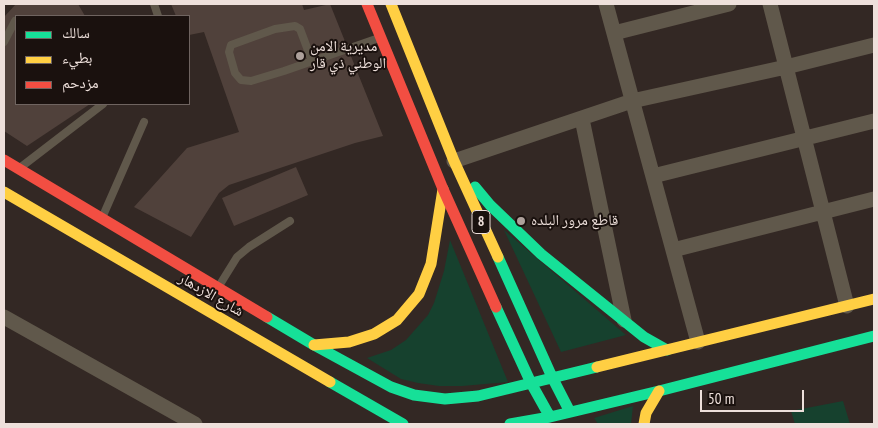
<!DOCTYPE html>
<html>
<head>
<meta charset="utf-8">
<style>
  body { margin:0 }
  #map { position:relative; width:878px; height:428px; overflow:hidden; background:#332824; font-family:"PT Sans Narrow","Noto Naskh Arabic",sans-serif }
  canvas { display:block }
  .frame { position:absolute; inset:0; border:5px solid #eee0db; pointer-events:none }
  .legend { position:absolute; left:15px; top:15px; width:175px; height:90px; box-sizing:border-box; background:#1a110e; border:1px solid #6f6460; margin:0; padding:6px 9px; list-style:none; font-size:15px; color:#eee0db }
  .legend li { display:flex; align-items:center; gap:10px; height:25px }
  .legend b { width:25px; border:1px solid #6f6460 }
  .scale { position:absolute; left:700px; top:390px; width:104px; height:22px; box-sizing:border-box; border:2px solid #eee0db; border-top:0; padding-left:6px; font-size:15px; line-height:18px; white-space:nowrap; color:#eee0db; -webkit-text-stroke:4px #1a110e; paint-order:stroke }
</style>
</head>
<body>
<div id="map">
<canvas width="878" height="428"></canvas>
<div class="frame"></div>
<ul class="legend">
<li><b style="height:6px;background:#16e098"></b>سالك</li>
<li><b style="height:6px;background:#ffcf43"></b>بطيء</li>
<li><b style="height:6px;background:#f24e42"></b>مزدحم</li>
</ul>
<div class="scale">50 m</div>
</div>
<script>
const context = document.querySelector('canvas').getContext('2d');
context.lineJoin = 'round';
function fill(path, color) { context.fillStyle = color; context.fill(path, 'evenodd'); }
const poly = rows => new Path2D(rows.map(r => 'M' + r).join(''));
function trace(path, color, width, dash) { context.strokeStyle = color; context.lineWidth = width; context.lineCap = dash ? 'butt' : 'round'; context.setLineDash(dash || []); context.stroke(path); }
function drawText(font, color, halo, rows, align = 'center') {
  context.font = font + ' "PT Sans Narrow","Noto Naskh Arabic",sans-serif'; context.lineWidth = 4; context.setLineDash([]); context.textBaseline = 'middle'; context.strokeStyle = halo; context.fillStyle = color; for (const [text, x, y, turn = 0] of rows) {
    context.save(); context.translate(x, y); context.rotate((+turn || 0) * Math.PI / 180); context.textAlign = isNaN(turn) ? turn : align; if (halo) context.strokeText(text, 0, 0); context.fillText(text, 0, 0); context.restore();
  }
}
const green = poly([
  [504,230,626,335,561,352],
  [450,240,508,382,462,386,439,386,418,383,401,379,367,358,391,350,406,340,428,315,434,303,444,271],
  [843,401,850,424,795,424,791,411],
  [633,406,631,424,598,424,594,418]
]);
const building = poly([
  [16,4,78,4,85,16,16,16,16,104,90,104,27,146,4,131,4,17],
  [171,4,302,4,304,10,330,4,383,136,355,143,229,185,219,193,191,237,134,207,187,148,239,132,204,32,189,35,189,16,176,16],
  [296,167,308,195,234,226,222,198]
]);
const lane = poly([
  [154,4,158,16],
  [4,42,15,21],
  [312,61,300,29,295,26,275,29,231,45,229,52,235,73,241,80,251,81,284,71,376,39],
  [21,167,103,104],
  [102,218,144,122],
  [219,286,237,257,249,247,290,221]
]);
const street = poly([
  [606,4,698,342],
  [770,4,847,306],
  [614,33,729,4],
  [582,119,624,320],
  [454,161,632,101,786,67,874,45],
  [653,176,874,121],
  [673,250,874,199],
  [4,317,195,424]
]);
const fast = poly([
  [475,187,490,205,541,254,644,337,667,350],
  [498,257,552,377,570,412],
  [496,307,531,383,550,417],
  [267,317,314,345,391,387,414,395,445,399,478,396,597,367],
  [330,382,403,424],
  [510,424,550,417,659,391,874,336]
]);
const slow = poly([
  [391,4,454,161,498,257],
  [4,192,330,382],
  [314,345,349,342,374,334,397,320,419,294,431,264,443,189],
  [597,367,874,299],
  [644,424,646,413,659,391]
]);
const jam = poly([
  [367,4,443,189,496,307],
  [4,160,267,317]
]);
const markers = [
  [300,56,5,"#ada09b"],
  [521,221,5,"#ada09b"]
];
const shields = [
  [481,222,18]
];
const shieldNames = [
  ["8",481,222]
];
const poiNames = [
  ["مديرية الامن",310,47],
  ["الوطني ذي قار",310,64],
  ["قاطع مرور البلده",531,221]
];
const streetNames = [
  ["شارع الازدهار",211,295,30]
];
fill(green, '#16412e');
fill(building, '#50413b');
trace(lane, '#60584b', 8);
trace(street, '#60584b', 15);
trace(fast, '#16e098', 11);
trace(slow, '#ffcf43', 11);
trace(jam, '#f24e42', 11);
for (const [x, y, r, color] of markers) { const dot = new Path2D(); dot.arc(x, y, r, 0, 2 * Math.PI); context.fillStyle = color; context.fill(dot); trace(dot, '#1a110e', 2); }
for (const [x, y, w] of shields) { const box = new Path2D(); box.roundRect(x - w / 2, y - 11.5, w, 23, 4); context.fillStyle = '#1a110e'; context.fill(box); trace(box, '#eee0db', 1); }
drawText('bold 14px', '#eee0db', null, shieldNames);
drawText('15px', '#eee0db', '#1a110e', poiNames, 'left');
drawText('15px', '#eee0db', '#1a110e', streetNames);
</script>
</body>
</html>
